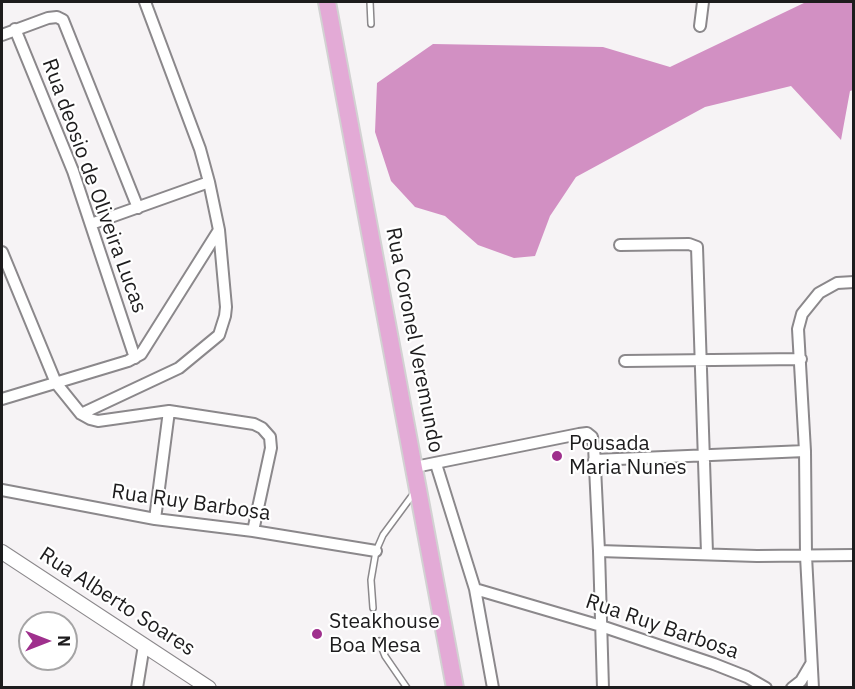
<!DOCTYPE html>
<html>
<head>
<meta charset="utf-8">
<style>
  body { margin:0 }
  #map { position:relative; width:855px; height:689px; overflow:hidden; background:#f6f3f5; font-family:"IBM Plex Sans",sans-serif }
  canvas { display:block }
  .frame { position:absolute; inset:0; border:3px solid #1d1c1d; pointer-events:none }
  .north { position:absolute; left:18px; top:611px; width:60px; height:60px; box-sizing:border-box; background:#fff; border:2px solid #a5a4a5; border-radius:50%; rotate:90deg; font-size:16px; font-weight:700; line-height:24px; text-align:center; color:#1d1c1d }
  .north::after { content:''; display:block; margin:auto; width:21px; height:27px; background:#9f308d; clip-path:polygon(50% 0,100% 100%,50% 72%,0 100%) }
</style>
</head>
<body>
<div id="map">
<canvas width="855" height="689"></canvas>
<div class="frame"></div>
<div class="north">N</div>
</div>
<script>
const context = document.querySelector('canvas').getContext('2d');
context.lineJoin = 'round';
function fill(path, color) { context.fillStyle = color; context.fill(path, 'evenodd'); }
const poly = rows => new Path2D(rows.map(r => 'M' + r).join(''));
function trace(path, color, width, dash) { context.strokeStyle = color; context.lineWidth = width; context.lineCap = dash ? 'butt' : 'round'; context.setLineDash(dash || []); context.stroke(path); }
function drawText(font, color, halo, rows, align = 'center') {
  context.font = font + ' "IBM Plex Sans",sans-serif'; context.lineWidth = 4.5; context.setLineDash([]); context.textBaseline = 'middle'; context.strokeStyle = halo; context.fillStyle = color; for (const [text, x, y, turn = 0] of rows) {
    context.save(); context.translate(x, y); context.rotate((+turn || 0) * Math.PI / 180); context.textAlign = isNaN(turn) ? turn : align; if (halo) context.strokeText(text, 0, 0); context.fillText(text, 0, 0); context.restore();
  }
}
const water = poly([
  [806,2,853,2,853,90,850,91,841,140,791,86,705,107,576,177,550,216,535,256,514,258,478,245,445,216,415,207,391,181,375,132,377,83,433,44,603,47,670,67]
]);
const service = poly([
  [370,2,371,24],
  [373,608,371,580,376,551,383,535,414,493],
  [379,641,385,656,407,688]
]);
const minor = poly([
  [700,26,703,2],
  [15,29,73,171,135,358],
  [2,35,48,18,57,17,63,20,138,208],
  [91,224,209,182],
  [620,245,689,244,697,247,707,553],
  [2,252,56,383,81,414,90,419,98,421,169,411,254,424,262,428,270,437,271,448,253,531],
  [625,361,801,359],
  [2,399,128,361,141,354,219,230],
  [81,414,179,368,219,335,225,316,226,307,219,230,209,182,200,149,145,2],
  [594,460,805,451],
  [436,464,475,589,493,688],
  [415,467,579,434,587,433,592,437,594,446,599,551,603,688],
  [2,490,155,519,253,531,376,551],
  [155,519,169,411],
  [599,551,757,556,854,555],
  [475,589,601,626,714,664,747,677,766,688],
  [137,688,144,645],
  [792,688,801,681,811,664],
  [813,688,806,556,805,451,798,329,802,314,819,293,837,283,854,282]
]);
const secondary = poly([
  [2,552,209,688]
]);
const trunk = poly([
  [327,2,455,688]
]);
const markers = [
  [557,456,6,"#9f308d"],
  [317,634,6,"#9f308d"]
];
const streetNames = [
  ["Rua deosio de Oliveira Lucas",94,186,70],
  ["Rua Coronel Veremundo",414,340,79],
  ["Rua Ruy Barbosa",191,503,8],
  ["Rua Alberto Soares",117,602,33],
  ["Rua Ruy Barbosa",662,627,19]
];
const poiNames = [
  ["Pousada",569,444],
  ["Maria Nunes",569,468],
  ["Steakhouse",329,622],
  ["Boa Mesa",329,646]
];
fill(water, '#d290c3');
trace(service, '#8b888b', 8);
trace(minor, '#8b888b', 14);
trace(secondary, '#8b888b', 16);
trace(trunk, '#d2d2d2', 20);
trace(service, '#fff', 5);
trace(minor, '#fff', 10);
trace(secondary, '#fff', 14);
trace(trunk, '#e3aad6', 16);
for (const [x, y, r, color] of markers) { const dot = new Path2D(); dot.arc(x, y, r, 0, 2 * Math.PI); context.fillStyle = color; context.fill(dot); trace(dot, '#fff', 2); }
drawText('21px', '#1d1c1d', '#fff', streetNames);
drawText('21px', '#1d1c1d', '#fff', poiNames, 'left');
</script>
</body>
</html>
